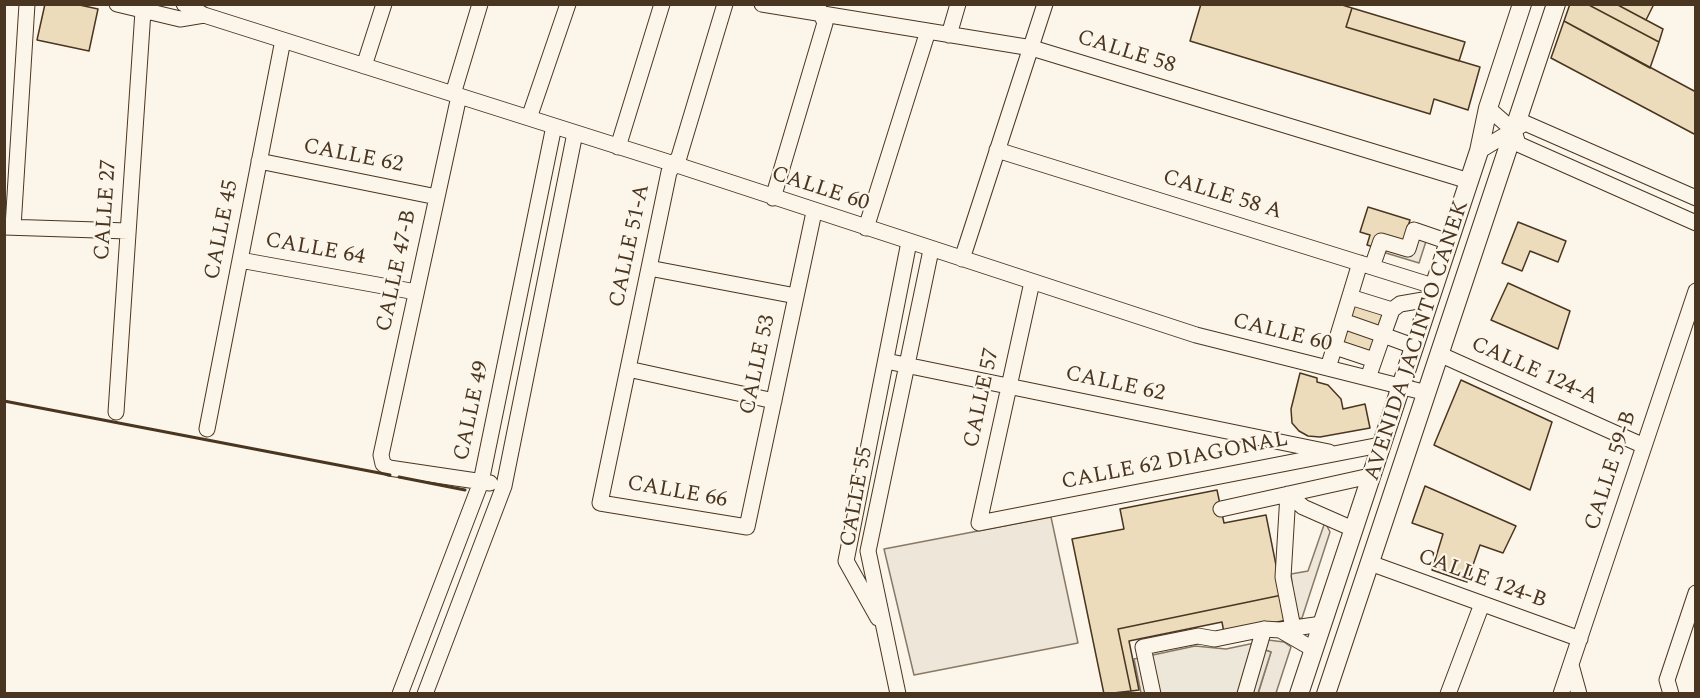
<!DOCTYPE html>
<html>
<head>
<meta charset="utf-8">
<style>
  body { margin:0 }
  #map { position:relative; width:1700px; height:698px; overflow:hidden; background:#fbf6e9; font-family:Spectral,serif }
  canvas { display:block }
  .frame { position:absolute; inset:0; border:6px solid #4a3520; pointer-events:none }
</style>
</head>
<body>
<div id="map">
<canvas width="1700" height="698"></canvas>
<div class="frame"></div>
</div>
<script>
const context = document.querySelector('canvas').getContext('2d');
context.lineJoin = 'round';
function fill(path, color) { context.fillStyle = color; context.fill(path, 'evenodd'); }
const poly = rows => new Path2D(rows.map(r => 'M' + r).join(''));
function trace(path, color, width, dash) { context.strokeStyle = color; context.lineWidth = width; context.lineCap = dash ? 'butt' : 'round'; context.setLineDash(dash || []); context.stroke(path); }
function drawText(font, color, halo, rows, align = 'center') {
  context.font = font + ' Spectral,serif'; context.lineWidth = 4.5; context.setLineDash([]); context.textBaseline = 'middle'; context.strokeStyle = halo; context.fillStyle = color; for (const [text, x, y, turn = 0] of rows) {
    context.save(); context.translate(x, y); context.rotate((+turn || 0) * Math.PI / 180); context.textAlign = isNaN(turn) ? turn : align; if (halo) context.strokeText(text, 0, 0); context.fillText(text, 0, 0); context.restore();
  }
}
const green = poly([
  [1051,517,1078,643,914,675,884,549,1051,517],
  [1325,522,1330,532,1302,618,1296,619,1291,574,1308,571,1325,522],
  [1268,640,1284,642,1291,647,1276,693,1258,694,1271,652,1262,649,1268,640]
]);
const parking = poly([
  [1429,232,1419,263,1376,250,1429,232],
  [1264,641,1262,649,1271,652,1258,693,1141,693,1134,659,1195,646,1226,649,1264,641]
]);
const building = poly([
  [45,4,75,4,98,9,89,51,37,40,45,4],
  [1201,4,1339,4,1352,8,1346,27,1480,67,1468,110,1434,99,1430,114,1190,41,1201,4],
  [1570,4,1587,4,1659,42,1650,68,1564,21,1570,4],
  [1587,4,1616,4,1663,29,1659,42,1587,4],
  [1616,4,1654,4,1646,20,1616,4],
  [1352,8,1465,42,1459,61,1346,27,1352,8],
  [1564,21,1696,92,1696,135,1551,58,1564,21],
  [1368,207,1410,220,1404,240,1374,247,1367,245,1370,235,1360,232,1368,207],
  [1518,222,1566,241,1558,262,1530,251,1522,271,1502,263,1518,222],
  [1508,283,1570,311,1558,349,1491,320,1508,283],
  [1357,295,1390,306,1373,358,1340,347,1357,295],
  [1300,373,1317,378,1317,382,1328,385,1341,399,1343,409,1365,404,1370,428,1320,437,1308,436,1299,431,1292,423,1291,409,1300,373],
  [1461,380,1552,422,1530,490,1434,445,1461,380],
  [1425,486,1516,526,1503,553,1480,545,1467,582,1432,570,1443,534,1412,523,1425,486],
  [1217,490,1224,523,1266,515,1282,595,1118,629,1131,691,1104,694,1072,539,1124,529,1120,509,1217,490],
  [1282,595,1287,620,1224,633,1222,622,1129,641,1139,690,1131,691,1118,629,1282,595]
]);
const minor = poly([
  [117,4,180,19,204,15],
  [184,4,204,15,674,164,1196,335,1427,393],
  [725,4,679,157,669,172,600,503,747,527,814,212],
  [762,4,1032,48,1469,181],
  [949,35,958,4],
  [364,66,384,4],
  [453,94,480,4],
  [459,96,381,455,383,464,389,468,490,483],
  [1488,108,1514,131,1518,144,1696,223],
  [529,118,568,4],
  [618,147,662,4],
  [997,150,1433,286],
  [1479,151,1525,123,1696,198],
  [259,161,437,197],
  [773,198,825,23,818,7],
  [4,227,128,231],
  [13,227,27,4],
  [866,228,928,31],
  [962,259,1045,4],
  [240,260,416,292],
  [1372,267,1381,241,1408,249,1414,230,1449,242],
  [649,268,796,296],
  [1032,282,979,523,1380,445],
  [1350,297,1392,310],
  [1343,321,1383,335,1392,310,1400,304,1429,299],
  [1335,347,1374,360],
  [1439,354,1644,446],
  [886,361,1329,452],
  [1328,368,1360,263],
  [628,369,774,401],
  [1368,378,1383,335,1413,346],
  [116,412,143,11],
  [207,429,283,40],
  [1288,494,1283,577,1293,628],
  [1288,494,1303,507,1353,529],
  [1221,509,1370,476],
  [1370,563,1580,639],
  [878,618,846,561,909,242],
  [1280,630,1313,649],
  [1571,665,1579,694],
  [400,694,481,482,554,126],
  [425,694,504,486,575,133],
  [898,694,868,551,931,250],
  [1153,694,1143,647,1198,636,1215,639,1264,629,1280,630,1322,624],
  [1245,694,1264,629],
  [1448,694,1482,604],
  [1561,694,1696,291],
  [1671,694,1667,680,1696,593]
]);
const major = poly([
  [1299,694,1479,151,1488,108,1522,4],
  [1326,694,1556,4]
]);
const wall = poly([
  [4,401,390,475],
  [399,477,465,490]
]);
const streetNames = [
  ["CALLE 58",1126,53,17],
  ["CALLE 62",353,157,11],
  ["CALLE 60",820,190,18],
  ["CALLE 58 A",1222,196,17],
  ["CALLE 27",107,210,-86],
  ["CALLE 45",223,230,-79],
  ["CALLE 51-A",631,246,-78],
  ["CALLE 64",315,250,10],
  ["CALLE 47-B",398,271,-78],
  ["CALLE 60",1282,334,14],
  ["AVENIDA JACINTO CANEK",1418,341,-72],
  ["CALLE 53",759,365,-78],
  ["CALLE 124-A",1534,372,24],
  ["CALLE 62",1115,385,12],
  ["CALLE 57",983,398,-78],
  ["CALLE 49",473,411,-78],
  ["CALLE 62 DIAGONAL",1175,462,-11],
  ["CALLE 59-B",1612,471,-72],
  ["CALLE 66",677,493,10],
  ["CALLE 55",858,497,-80],
  ["CALLE 124-B",1482,580,20]
];
fill(green, '#ede6d9');
trace(green, '#887966', 1.5);
fill(parking, '#ede7d9');
trace(parking, '#887966', 1.5);
fill(building, '#ecdcbc');
trace(building, '#4a3520', 1.5);
trace(minor, '#4a3520', 17);
trace(major, '#4a3520', 20);
trace(minor, '#fbf6e9', 15);
trace(major, '#fbf6e9', 18);
trace(wall, '#4a3520', 3);
drawText('22px', '#4a3520', '#fbf6e9', streetNames);
</script>
</body>
</html>
